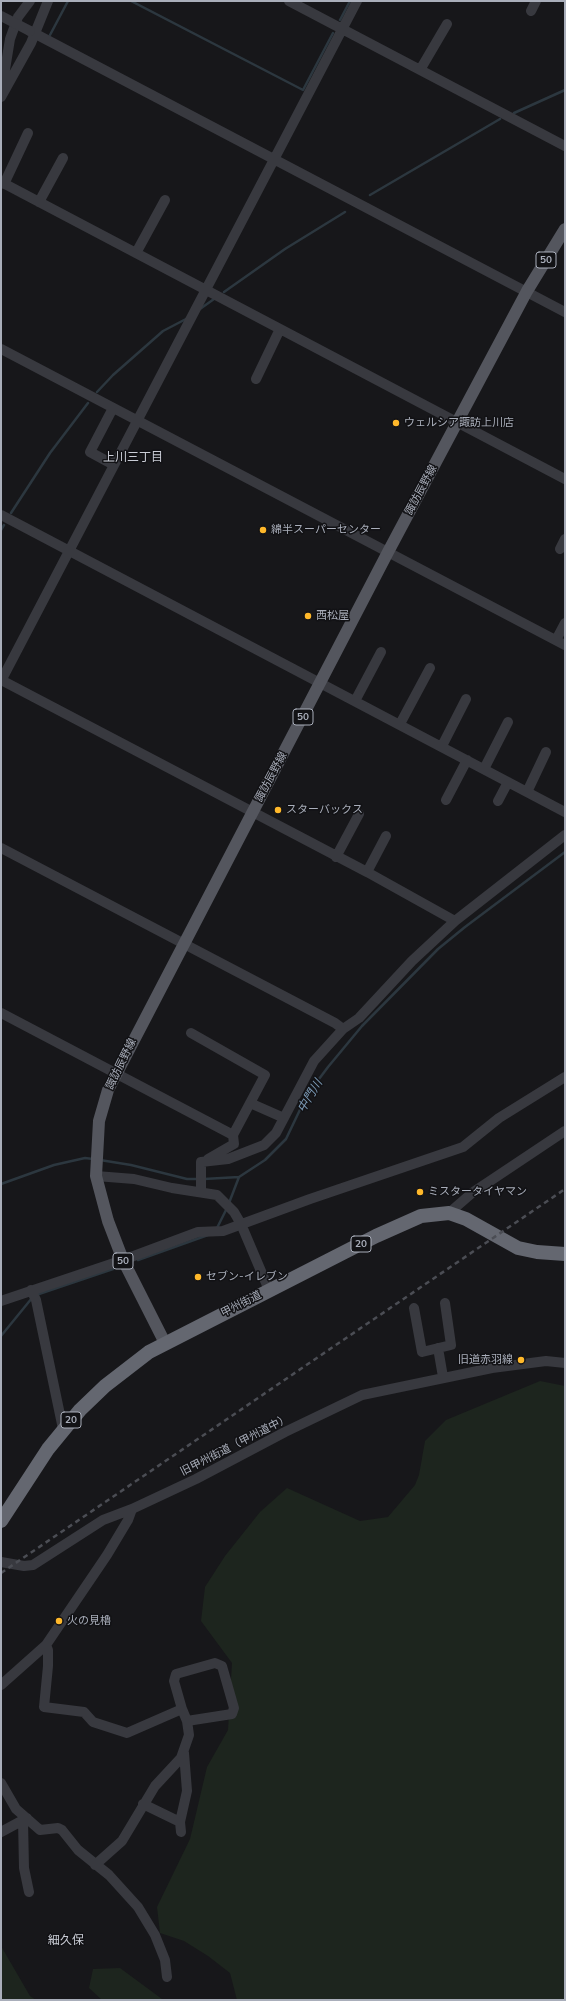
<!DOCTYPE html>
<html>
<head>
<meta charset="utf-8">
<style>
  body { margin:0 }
  #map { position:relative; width:566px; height:2001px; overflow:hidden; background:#17171a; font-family:Mulish,sans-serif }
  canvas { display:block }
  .frame { position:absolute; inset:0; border:2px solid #a9aeba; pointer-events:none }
</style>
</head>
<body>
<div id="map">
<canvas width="566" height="2001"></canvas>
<div class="frame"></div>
</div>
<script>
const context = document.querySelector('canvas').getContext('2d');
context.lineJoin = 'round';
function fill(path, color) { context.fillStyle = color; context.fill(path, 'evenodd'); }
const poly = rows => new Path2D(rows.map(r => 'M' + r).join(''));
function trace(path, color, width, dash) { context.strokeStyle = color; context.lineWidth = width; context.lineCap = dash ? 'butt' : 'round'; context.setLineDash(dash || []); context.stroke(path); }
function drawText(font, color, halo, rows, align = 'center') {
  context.font = font + ' Mulish,"Noto Sans JP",sans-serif'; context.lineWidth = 3; context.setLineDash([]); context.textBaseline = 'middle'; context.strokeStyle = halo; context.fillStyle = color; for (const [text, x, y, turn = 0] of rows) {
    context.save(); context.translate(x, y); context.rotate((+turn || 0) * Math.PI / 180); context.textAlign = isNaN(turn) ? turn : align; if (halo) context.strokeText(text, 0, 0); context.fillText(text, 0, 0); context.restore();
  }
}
const green = poly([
  [540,1381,565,1386,565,2000,237,2000,230,1973,208,1956,184,1941,160,1933,157,1907,190,1839,207,1767,228,1730,232,1663,201,1621,205,1587,225,1556,260,1512,287,1488,360,1521,388,1517,415,1485,419,1475,425,1441,446,1420],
  [1,1946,30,1996,36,2000,1,2000],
  [120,1968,162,1999,164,2000,102,2000,89,1988,93,1969]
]);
const stream = poly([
  [131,1,303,90,333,33],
  [340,20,350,1],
  [50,35,68,1],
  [514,113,565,90],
  [370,195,500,119],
  [224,292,285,249,345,212],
  [200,309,214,299],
  [97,392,113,375,163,331,186,319],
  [11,513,50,453,88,403],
  [1,530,4,525],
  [100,1160,131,1165,187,1179,199,1179],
  [204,1179,239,1177,265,1160,286,1139,307,1095,328,1067,362,1026,438,949,465,927,565,852],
  [1,1184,54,1165,85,1158,93,1159],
  [229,1203,239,1177],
  [217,1228,227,1208],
  [138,1260,208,1235],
  [36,1295,113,1269],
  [1,1336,32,1298]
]);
const minor = poly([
  [289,1,565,146],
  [531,11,536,1],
  [30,31,565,312],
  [420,70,447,24],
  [2,88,10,39,18,17,30,1],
  [1,97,31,43,48,1],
  [1,182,565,479],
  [4,184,28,133],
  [39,202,63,158],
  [136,253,165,200],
  [1,349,565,645],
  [256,379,280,329],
  [113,408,90,452,114,465],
  [1,515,565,812],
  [560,549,565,539],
  [556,640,565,623],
  [1,680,367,872,455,921],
  [1,681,357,1],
  [355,701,381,652],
  [400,724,430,668],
  [442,746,466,699],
  [484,769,508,722],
  [527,792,546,752],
  [446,800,467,760],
  [498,801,508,782],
  [1,848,335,1023,343,1029],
  [336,857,359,814],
  [367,872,386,836],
  [1,1013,233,1135],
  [191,1033,265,1075,233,1135,234,1144,208,1159],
  [250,1103,284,1118],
  [96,1176,134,1179,172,1188,217,1195,234,1212,241,1224,269,1290],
  [201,1192,201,1162,228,1159,264,1145,276,1133,314,1061,343,1029,359,1018,412,961,455,921,565,835],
  [449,1213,472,1193,565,1131],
  [31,1290,36,1300,63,1429],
  [1,1301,123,1260,198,1232,223,1231,310,1199,463,1147,499,1118,565,1077],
  [414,1308,422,1352,451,1345,445,1303],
  [438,1348,443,1377],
  [1,1562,24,1566,33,1565,103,1520,132,1509,196,1479,285,1432,362,1395,492,1368,546,1361,565,1363],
  [46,1645,48,1650,48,1666,44,1707,84,1712,93,1722,127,1733,182,1709,187,1721,189,1735,181,1758,155,1786,122,1841,95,1865],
  [1,1685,46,1645,107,1555,128,1520,132,1509],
  [182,1709,174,1681,176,1674,215,1663,222,1666,234,1708,232,1714,187,1721],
  [1,1783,16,1809,40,1830,58,1828,62,1830,78,1850,109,1875,138,1907,155,1935,165,1960,167,1977],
  [143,1804,180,1822],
  [23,1820,24,1868,29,1892],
  [1,1832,27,1818],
  [181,1832,180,1822,187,1791,184,1753]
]);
const major = poly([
  [165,1343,123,1260,108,1221,96,1176,99,1121,108,1090,388,552,527,291,565,229]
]);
const highway = poly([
  [1,1521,48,1449,80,1410,105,1386,149,1352,376,1236,421,1216,449,1213,466,1219,518,1248,537,1252,565,1254]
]);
const rail = poly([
  [1,1573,565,1189]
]);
const minorBridge = poly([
  [1,16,30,31]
]);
const markers = [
  [396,423,4,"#ffb82a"],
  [263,530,4,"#ffb82a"],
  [308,616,4,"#ffb82a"],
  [278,810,4,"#ffb82a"],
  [420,1192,4,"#ffb82a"],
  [198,1277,4,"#ffb82a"],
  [521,1360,4,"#ffb82a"],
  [59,1621,4,"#ffb82a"]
];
const shields = [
  [546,260,20],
  [303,717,20],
  [361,1244,20],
  [123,1261,20],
  [71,1420,20]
];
const shieldNames = [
  ["50",546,260],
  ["50",303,717],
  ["20",361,1244],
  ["50",123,1261],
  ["20",71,1420]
];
const poiNames = [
  ["ウェルシア諏訪上川店",404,423],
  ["綿半スーパーセンター",271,530],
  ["西松屋",316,616],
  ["スターバックス",286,810],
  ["ミスタータイヤマン",428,1192],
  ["セブン-イレブン",206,1277],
  ["旧道赤羽線",513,1360,"right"],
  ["火の見櫓",67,1621]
];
const streetNames = [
  ["諏訪辰野線",421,490,-62],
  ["諏訪辰野線",271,777,-62],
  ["諏訪辰野線",121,1064,-64],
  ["甲州街道",241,1304,-27],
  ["旧甲州街道（甲州道中）",235,1445,-27]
];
const neighbourhoodNames = [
  ["上川三丁目",133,457],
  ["細久保",66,1940]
];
const waterNames = [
  ["中門川",310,1096,-59]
];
fill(green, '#1d251e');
trace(stream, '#2c373f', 2.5);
trace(minor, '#38393f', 10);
trace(major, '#54565e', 12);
trace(highway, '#646770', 14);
trace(rail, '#4b4d54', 2.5, [5, 4]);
trace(minorBridge, '#38393f', 10);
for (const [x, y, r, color] of markers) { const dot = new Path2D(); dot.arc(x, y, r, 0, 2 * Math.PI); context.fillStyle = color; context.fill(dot); trace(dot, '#121215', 1.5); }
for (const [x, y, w] of shields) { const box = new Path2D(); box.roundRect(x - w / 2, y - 8, w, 16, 3); context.fillStyle = '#121215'; context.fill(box); trace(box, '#a9aeba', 1); }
drawText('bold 10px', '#a9aeba', null, shieldNames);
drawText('11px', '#a9aeba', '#121215', poiNames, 'left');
drawText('11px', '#a9aeba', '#121215', streetNames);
drawText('12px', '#cacdd6', '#121215', neighbourhoodNames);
drawText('italic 12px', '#7d9cb8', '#121215', waterNames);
</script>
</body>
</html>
